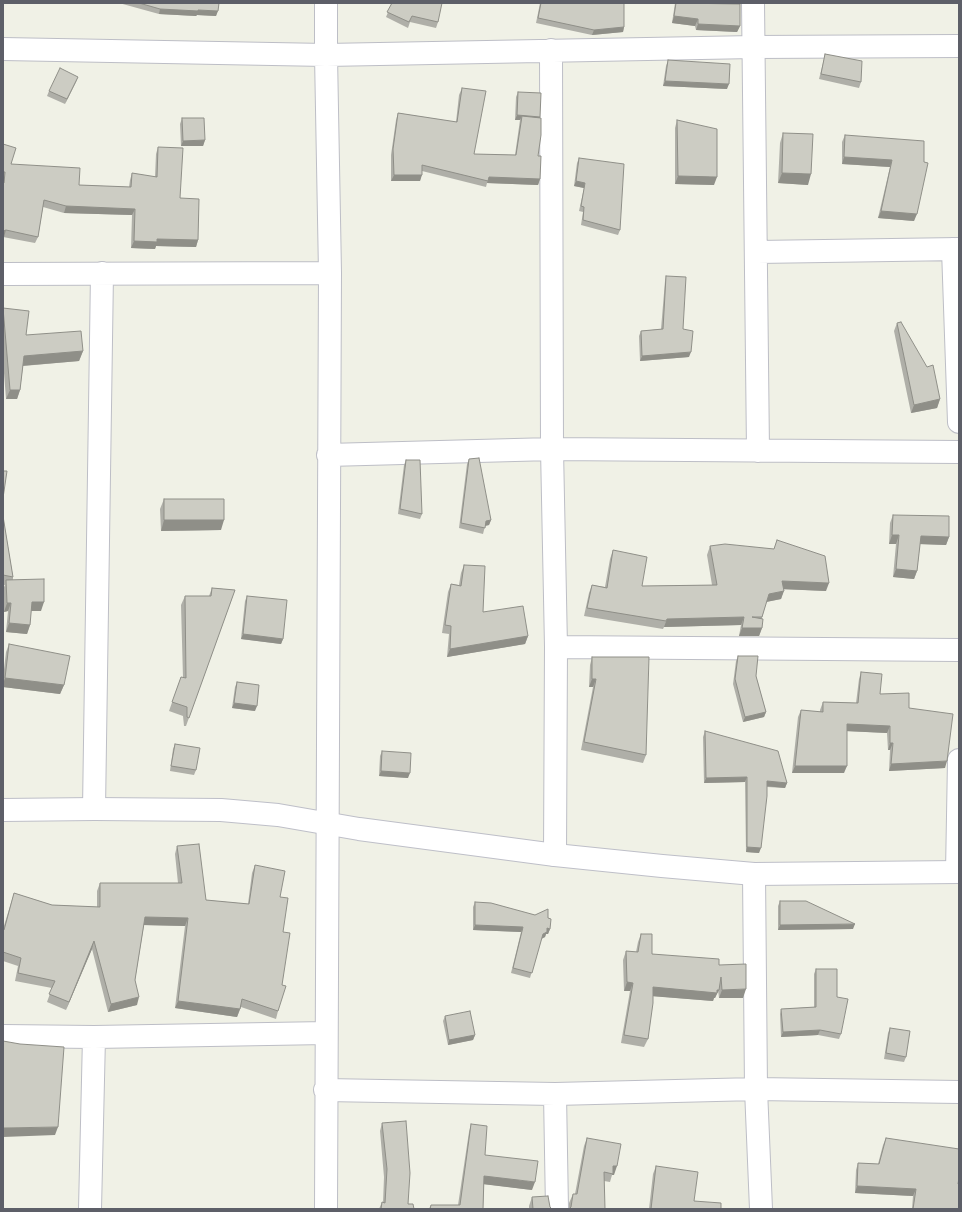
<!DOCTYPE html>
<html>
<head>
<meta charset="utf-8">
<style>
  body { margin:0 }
  #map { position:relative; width:962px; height:1212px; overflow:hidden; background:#f0f1e6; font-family:Jost,sans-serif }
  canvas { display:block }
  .frame { position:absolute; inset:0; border:4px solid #5d5f68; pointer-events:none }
</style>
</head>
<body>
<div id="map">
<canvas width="962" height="1212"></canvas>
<div class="frame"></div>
</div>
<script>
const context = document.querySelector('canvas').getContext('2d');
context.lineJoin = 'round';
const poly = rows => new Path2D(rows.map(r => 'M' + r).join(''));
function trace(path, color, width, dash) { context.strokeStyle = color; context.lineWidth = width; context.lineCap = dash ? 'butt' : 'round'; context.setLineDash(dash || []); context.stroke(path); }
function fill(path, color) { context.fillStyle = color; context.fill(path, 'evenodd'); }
const street = poly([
  [753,3,758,451],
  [3,49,326,55,754,47,959,46],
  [551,50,552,449,556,647,555,855],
  [953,249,959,422],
  [757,252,959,249],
  [3,274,330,273],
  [328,455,552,449,959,452],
  [556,647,959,650],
  [94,809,102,273],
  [957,872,959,760],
  [754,874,756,1089,761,1209],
  [3,1036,94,1037,326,1033],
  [325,1090,555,1094,756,1089,959,1092],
  [555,1094,557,1209],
  [90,1209,94,1037],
  [326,1209,330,273,326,55,326,3]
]);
const secondary = poly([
  [3,810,94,809,221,810,278,815,359,829,555,855,662,866,754,874,959,872]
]);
const wall = poly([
  [119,3,219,3,216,16,197,15,196,16,159,14],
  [392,3,438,22,436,28,410,22,408,28,386,17],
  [540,3,624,3,624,27,623,32,592,35,536,23],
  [675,3,704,3,740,26,737,32,696,30,695,26,672,23],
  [825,54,861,82,859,88,819,79,824,59],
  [668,60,727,89,663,86,666,66],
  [78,77,65,104,47,96,49,91],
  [462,88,474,154,515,155,520,120,515,120,516,97,518,92,540,117,538,156,540,179,538,185,487,183,486,187,422,171,420,181,391,181,391,155,396,120,398,113,456,122,459,95],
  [182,118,205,140,203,146,181,146,180,124],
  [677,120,714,185,675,184,675,128],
  [783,133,808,185,778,183,780,143],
  [845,135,924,162,914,221,878,218,890,167,842,164,842,142],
  [3,144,11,164,79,185,129,187,130,180,132,173,155,177,156,154,158,147,198,240,196,247,156,246,155,249,131,248,132,215,64,213,43,207,38,237,35,243,3,237],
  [579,158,620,230,618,235,581,225,583,212,579,211,584,188,574,186,577,163],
  [666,276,683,329,689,357,640,361,639,336,641,331,661,329,665,281],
  [3,308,26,335,83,351,79,361,23,366,20,390,17,399,6,399,3,360],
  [897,323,940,399,937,408,911,413,894,331],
  [469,459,491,520,489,525,485,526,483,534,459,528,467,464],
  [406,460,422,514,420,519,398,514,404,465],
  [164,499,221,530,161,531,160,509],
  [893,515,949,537,946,545,920,544,917,571,914,579,893,577,896,544,889,544,890,523],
  [3,516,13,577,13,580,41,611,31,611,30,625,27,634,6,632,8,611,4,612,3,589,5,585,3,585],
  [777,540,826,591,784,589,781,599,766,602,762,618,762,628,759,636,739,636,741,625,664,627,663,629,584,616,589,593,592,585,605,587,610,559,613,550,642,586,712,585,707,555,710,546,774,549],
  [464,565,483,612,528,636,525,644,447,657,449,634,442,633,448,592,451,584,459,585,461,573],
  [212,588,235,590,186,726,184,726,183,716,169,711,181,677,183,678,181,605,185,596,209,596],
  [247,596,283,639,281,644,241,639,245,601],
  [9,644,64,685,60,694,3,687,3,678,6,652],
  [738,656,756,676,766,712,764,717,743,722,733,684,736,661],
  [592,657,646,755,643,763,581,750,593,687,589,687,590,665],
  [861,672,880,694,909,708,945,768,889,771,890,750,888,750,887,733,847,731,844,773,792,773,798,717,801,710,820,712,820,710,823,702,856,703,859,679],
  [237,682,255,711,232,708,235,687],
  [705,731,787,783,785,788,767,787,759,853,746,852,745,782,704,783,703,737],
  [175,744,196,770,194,775,170,771,173,749],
  [382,751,408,778,379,776,380,756],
  [177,846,206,900,248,904,252,873,255,865,280,897,283,932,278,1011,276,1019,241,1007,237,1017,175,1008,185,926,144,925,135,980,137,1005,108,1012,92,949,66,1010,47,1002,52,988,15,981,18,966,3,961,3,929,14,893,52,905,97,907,97,891,100,883,178,883,175,854],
  [780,901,853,929,778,930,778,906],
  [475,902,548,918,550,929,548,934,546,934,545,937,541,939,530,978,511,973,521,932,473,930,473,907],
  [641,934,652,954,719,965,743,998,719,998,718,990,715,998,714,998,713,1001,653,996,648,1039,644,1047,621,1043,630,991,624,991,623,960,626,951,636,952,638,942],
  [816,969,837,997,841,1034,839,1039,818,1035,781,1037,780,1014,781,1009,814,1007,814,974],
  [445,1016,475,1035,473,1040,448,1045,443,1021],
  [890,1028,906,1057,904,1062,884,1059,888,1033],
  [382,1123,408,1204,414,1209,379,1209,382,1202,383,1203,384,1177,380,1131],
  [471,1124,485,1155,532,1190,484,1184,483,1209,429,1209,431,1205,458,1205,469,1132],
  [587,1138,614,1175,612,1175,610,1182,604,1181,569,1209,569,1203,573,1194,575,1194,584,1146],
  [886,1138,958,1184,959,1209,912,1209,913,1196,855,1193,856,1170,858,1163,878,1164,883,1145],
  [656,1166,694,1201,721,1209,649,1209,653,1174],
  [532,1197,550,1207,552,1209,529,1209,529,1206]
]);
const shadedWall = poly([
  [160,9,198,10,218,11,216,16,197,15,196,16,159,14],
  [674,16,698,19,695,26,672,23],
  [698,24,740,26,737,32,696,30],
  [624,27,623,32,592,35,594,30],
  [78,77,76,82,65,104,67,99],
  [665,81,729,84,727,89,663,86],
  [517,115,540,117,538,122,522,116,520,120,515,120],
  [205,140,203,146,181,146,183,141],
  [844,157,892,160,890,167,842,164],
  [782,173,811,174,808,185,778,183],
  [394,175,422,175,420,181,391,181],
  [678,176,717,177,714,185,675,184],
  [489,177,540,179,538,185,487,183],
  [576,181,585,183,584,188,574,186],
  [66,206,135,209,132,215,64,213],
  [881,211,917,214,914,221,878,218],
  [6,230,4,237,3,237,3,231],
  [157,239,198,240,196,247,156,246,155,249,131,248,134,241],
  [83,351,79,361,20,366,24,356],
  [691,352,689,357,640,361,642,356],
  [10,390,20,390,17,399,6,399],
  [940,399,937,408,911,413,914,405],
  [164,520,224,520,221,530,161,531],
  [491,520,489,525,484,526,486,521],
  [892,535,899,535,896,544,889,544],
  [921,536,949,537,946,545,918,544],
  [896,569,917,571,914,579,893,577],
  [782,581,829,583,826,591,779,589],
  [784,591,781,599,766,602,769,594],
  [32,602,44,602,41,611,29,611],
  [7,603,11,603,8,611,4,612],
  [744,617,741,625,664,627,667,619],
  [9,623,30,625,27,634,6,632],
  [742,628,762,628,759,636,739,636],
  [243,634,283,639,281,644,241,639],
  [528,636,525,644,447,657,450,649],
  [5,678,64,685,60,694,3,687,3,684],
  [592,679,596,679,593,687,589,687],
  [234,703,257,706,255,711,232,708],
  [766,712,764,717,743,722,745,717],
  [847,724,890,726,887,733,844,731],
  [890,743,893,743,890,750,888,750],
  [947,761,945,768,889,771,891,764],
  [795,766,847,766,844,773,792,773],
  [381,771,410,773,408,778,379,776],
  [747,777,745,782,704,783,706,778],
  [767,781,787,783,785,788,765,786],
  [747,847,761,848,759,853,746,852],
  [145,917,188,918,185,926,142,925],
  [855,924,853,929,778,930,780,925],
  [475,925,523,927,521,932,473,930],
  [547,928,550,929,548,934,546,934,545,937,541,939,543,934],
  [94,941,92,949,66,1010,69,1002],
  [627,982,633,983,630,991,624,991],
  [653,987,717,990,719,990,715,998,714,998,713,1001,650,996],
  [746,989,743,998,719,998,722,990],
  [139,997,137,1005,108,1012,111,1004],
  [178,1001,240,1009,237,1017,175,1008],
  [820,1030,818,1035,781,1037,783,1032],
  [475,1035,473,1040,448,1045,449,1040],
  [58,1127,55,1135,3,1137,3,1128],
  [613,1166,617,1166,614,1175,612,1175],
  [484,1176,535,1182,532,1190,482,1184],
  [857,1186,916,1189,913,1196,855,1193]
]);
const building = poly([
  [139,3,219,3,218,11,198,10,198,11,160,9,139,3],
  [392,3,442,3,438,22,412,16,409,22,387,12,392,3],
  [541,3,624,3,624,27,594,30,538,18,541,3],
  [676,3,740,4,740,26,698,24,698,19,674,16,676,3],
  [825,54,862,61,861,82,821,74,825,54],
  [668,60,730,64,729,84,665,81,668,60],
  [60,68,78,77,67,99,49,91,60,68],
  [462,88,486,91,474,154,516,155,522,116,541,118,541,135,538,156,541,156,540,179,489,177,488,181,422,165,422,175,394,175,393,149,398,113,457,122,462,88],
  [518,92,541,93,540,117,517,115,518,92],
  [182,118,204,118,205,140,183,141,182,118],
  [677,120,717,129,717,177,678,176,677,120],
  [783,133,813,134,811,174,782,173,783,133],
  [845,135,924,141,924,162,928,163,917,214,881,211,892,160,844,157,845,135],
  [3,144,16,148,11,164,80,168,79,185,131,187,132,173,157,177,158,147,183,148,180,198,199,199,198,240,157,239,157,242,134,241,135,209,66,206,44,200,38,237,6,230,3,231,3,183,4,183,5,172,3,172,3,144],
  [579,158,624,164,620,230,583,220,584,207,581,206,585,183,576,181,579,158],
  [666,276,686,277,683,329,693,331,691,352,642,356,641,331,663,329,666,276],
  [3,308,29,311,26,335,81,331,83,351,24,356,20,390,10,390,3,308],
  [901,322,927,367,933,365,940,399,914,405,897,323,901,322],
  [479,458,491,520,486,521,485,528,461,523,469,459,479,458],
  [406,460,420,460,422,514,400,509,406,460],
  [3,471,7,471,3,498,3,471],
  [164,499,224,499,224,520,164,520,164,499],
  [893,515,949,516,949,537,921,536,917,571,896,569,899,535,892,535,893,515],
  [3,516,13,577,3,575,3,516],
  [777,540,825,556,829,583,782,581,784,591,769,594,762,617,752,617,763,619,762,628,742,628,744,617,667,619,666,621,587,608,592,585,607,588,613,550,647,557,642,586,717,585,710,546,725,544,774,549,777,540],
  [464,565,485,566,483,612,523,606,528,636,450,649,451,626,445,625,451,584,461,586,464,565],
  [44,579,44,602,32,602,30,625,9,623,11,603,7,603,6,580,44,579],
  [212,588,235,590,189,718,187,717,187,707,172,702,181,677,186,678,185,596,211,596,212,588],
  [247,596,287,600,283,639,243,634,247,596],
  [9,644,70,656,64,685,5,678,9,644],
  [738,656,758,656,756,676,766,712,745,717,735,679,738,656],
  [592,657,649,657,646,755,584,742,596,679,592,679,592,657],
  [861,672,882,674,880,694,909,693,909,708,953,714,947,761,891,764,893,743,890,743,890,726,847,724,847,766,795,766,801,710,823,712,823,702,858,703,861,672],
  [237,682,259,685,257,706,234,703,237,682],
  [705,731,778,751,787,783,767,781,767,796,761,848,747,847,747,777,706,778,705,731],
  [175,744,200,748,196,770,171,766,175,744],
  [382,751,411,753,410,773,381,771,382,751],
  [199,844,206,900,249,904,255,865,285,871,280,897,288,898,283,932,290,933,282,985,286,986,278,1011,242,999,240,1009,178,1001,188,918,145,917,135,980,139,997,111,1004,94,941,69,1002,49,994,55,981,18,973,21,958,3,952,3,929,4,930,14,893,52,905,100,907,100,883,182,883,177,846,199,844],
  [780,901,806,901,855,924,780,925,780,901],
  [475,902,491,903,535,915,548,909,548,918,551,919,550,929,547,928,547,932,543,934,532,973,513,968,523,927,475,925,475,902],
  [641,934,652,934,652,954,719,959,719,965,746,964,746,989,722,990,721,977,719,990,717,990,717,993,653,987,653,1003,648,1039,624,1035,633,983,627,982,626,951,638,952,641,934],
  [816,969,837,969,837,997,848,999,841,1034,820,1030,783,1032,781,1009,816,1007,816,969],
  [470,1011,475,1035,449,1040,445,1016,470,1011],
  [890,1028,910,1031,906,1057,886,1053,890,1028],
  [3,1041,20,1044,64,1047,58,1127,3,1128,3,1041],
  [406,1121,410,1173,408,1204,413,1204,414,1209,381,1209,382,1202,385,1203,387,1169,382,1123,406,1121],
  [471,1124,487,1126,485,1155,538,1161,535,1182,484,1176,483,1209,430,1209,431,1205,460,1205,471,1124],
  [587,1138,621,1144,617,1166,613,1166,613,1174,604,1172,605,1209,569,1209,571,1207,573,1194,577,1194,587,1138],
  [886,1138,959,1149,959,1178,958,1184,959,1184,959,1209,913,1209,916,1189,857,1186,858,1163,879,1164,886,1138],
  [656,1166,698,1172,694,1201,721,1203,721,1209,651,1209,656,1166],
  [548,1196,550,1207,552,1209,533,1209,532,1197,548,1196]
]);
trace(street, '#bdbec6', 24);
trace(secondary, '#bebfc8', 24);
trace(street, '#fff', 22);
trace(secondary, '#fff', 22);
fill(wall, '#afafa8');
fill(shadedWall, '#8f8f88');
fill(building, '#ccccc3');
trace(building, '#8f8f88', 1);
</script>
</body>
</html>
